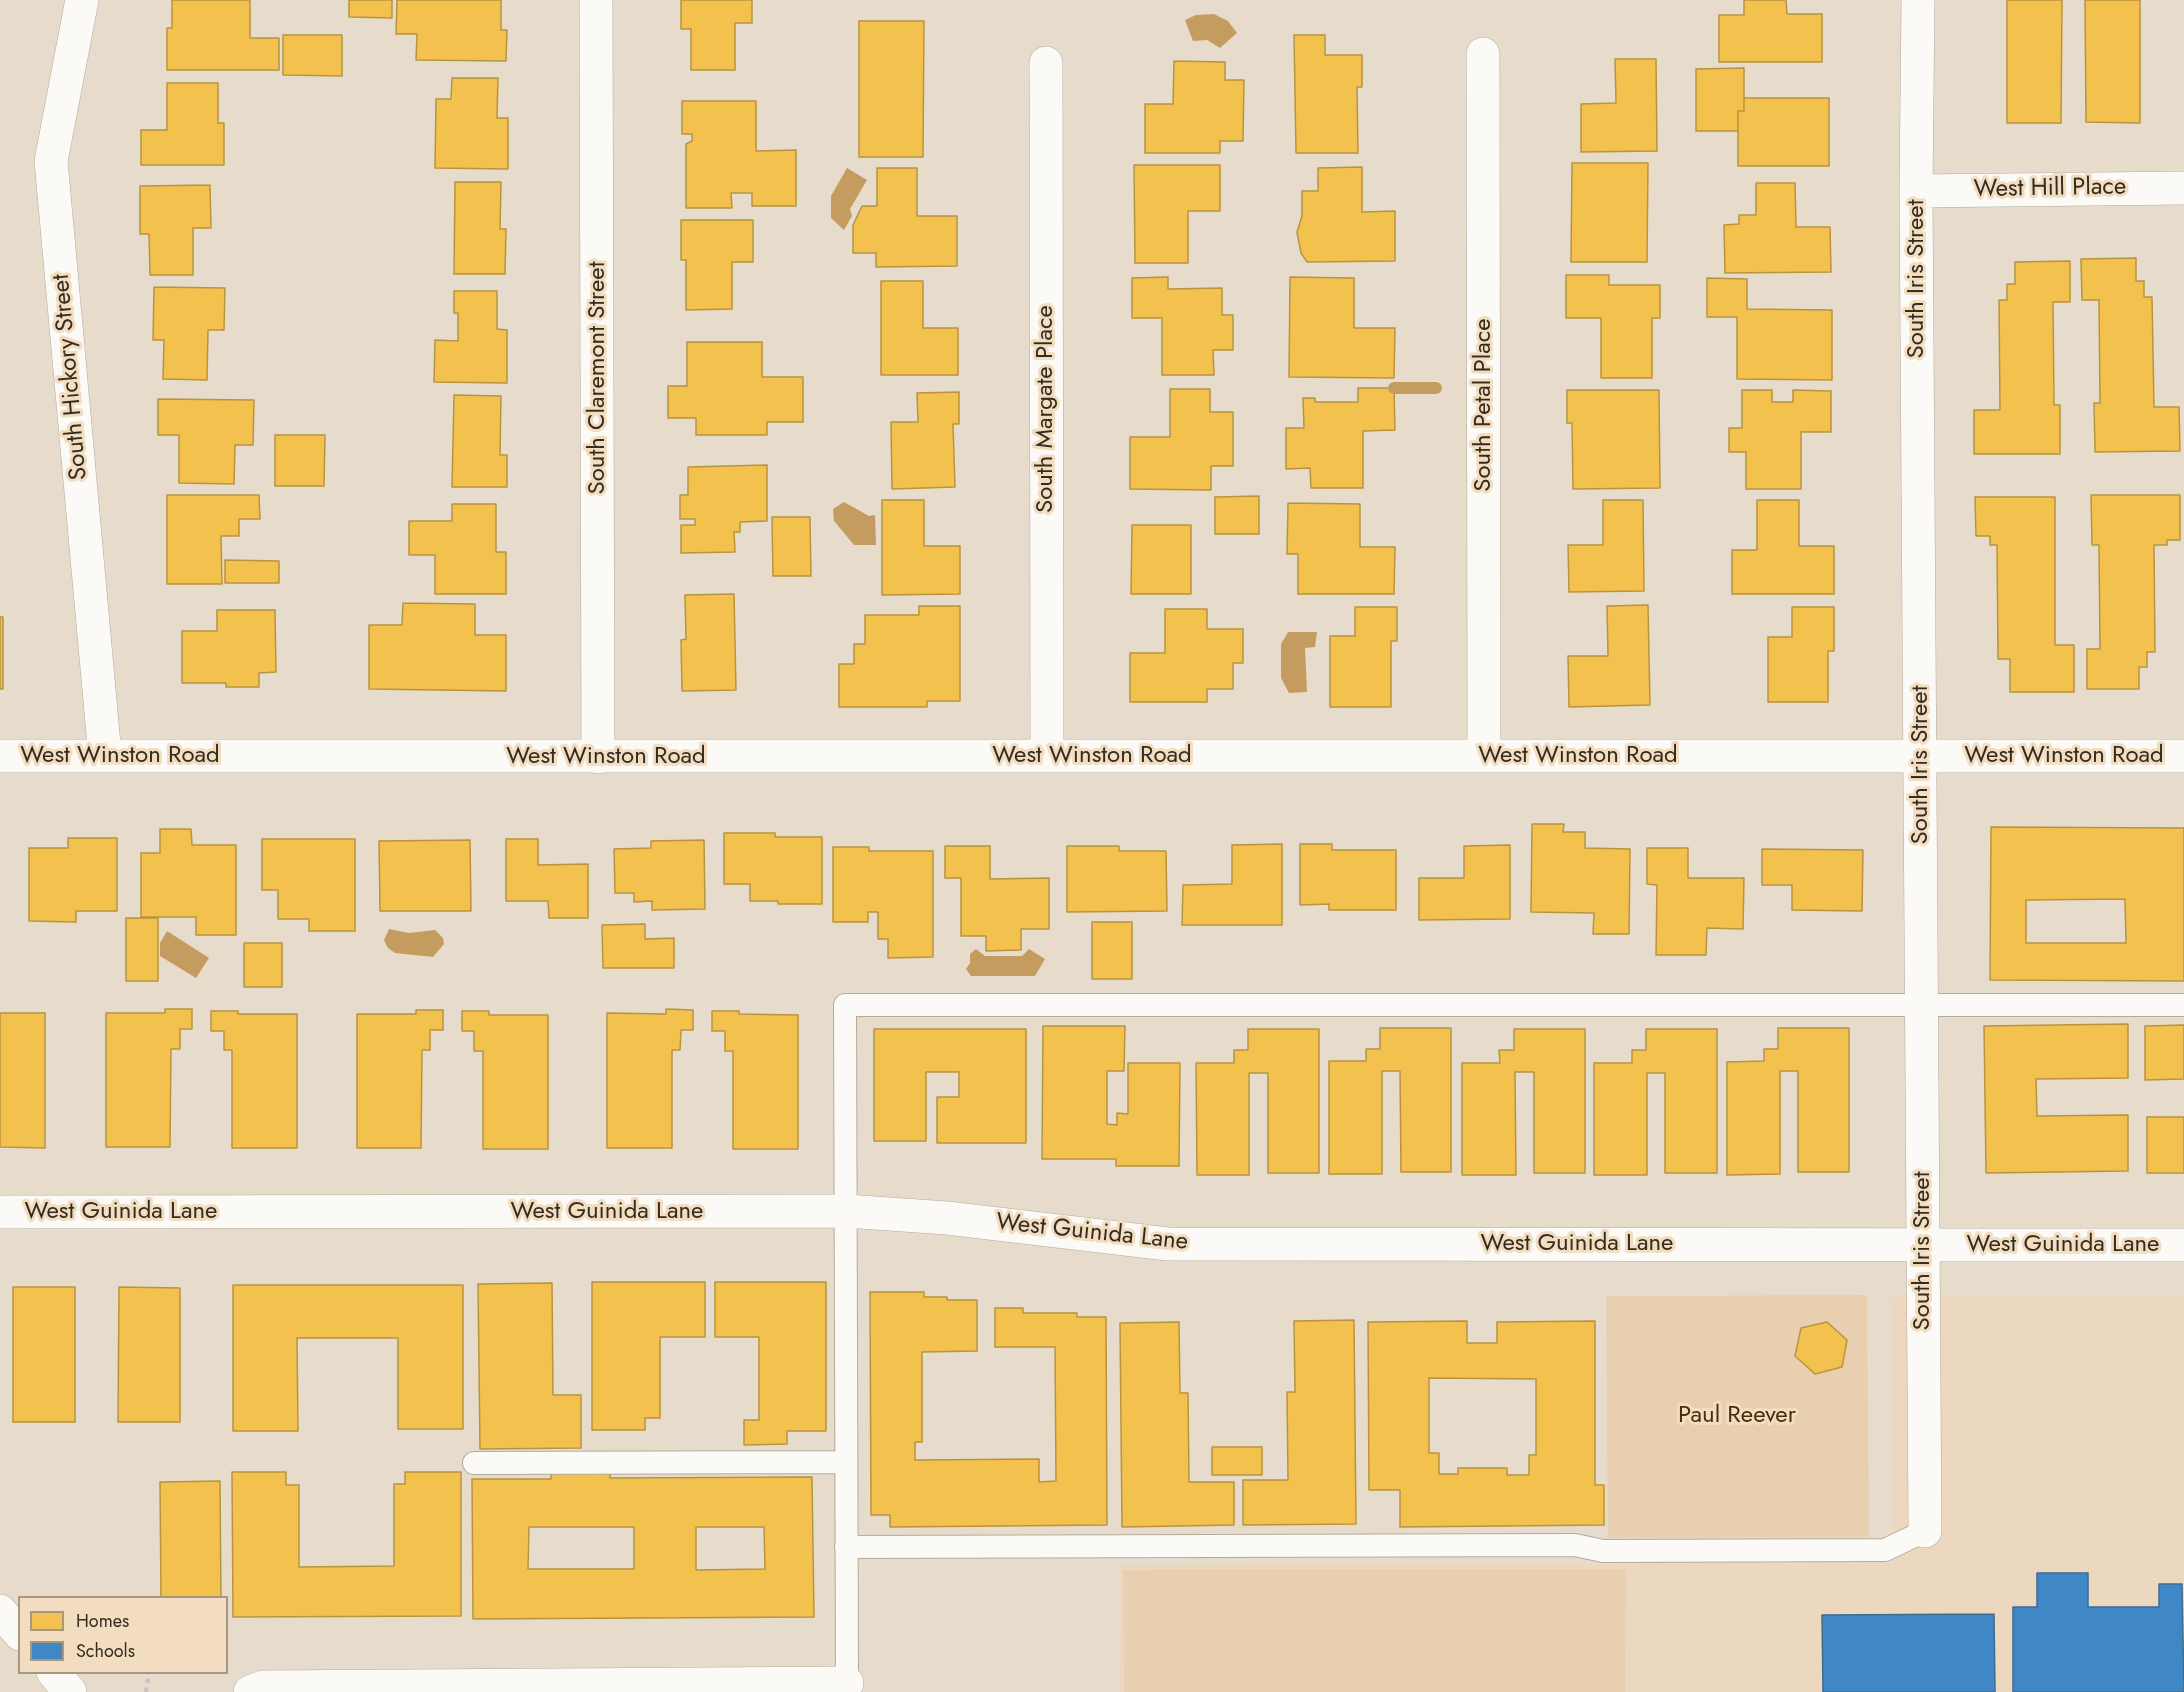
<!DOCTYPE html>
<html>
<head>
<meta charset="utf-8">
<style>
  body { margin:0 }
  #map { position:relative; width:2184px; height:1692px; overflow:hidden; background:#e7dccc; font-family:Jost,sans-serif }
  canvas { display:block }
  .legend { position:absolute; left:18px; top:1596px; width:210px; height:78px; box-sizing:border-box; background:#f3ddc0; border:2px solid #a79680; margin:0; padding:8px 10px; list-style:none; font-size:18px; color:#342c21 }
  .legend li { display:flex; align-items:center; gap:12px; height:30px }
  .legend b { width:30px; border:2px solid #a79680 }
</style>
</head>
<body>
<div id="map">
<canvas width="2184" height="1692"></canvas>
<ul class="legend">
<li><b style="height:16px;background:#f2c14e"></b>Homes</li>
<li><b style="height:16px;background:#3f88c5"></b>Schools</li>
</ul>
</div>
<script>
const context = document.querySelector('canvas').getContext('2d');
context.lineJoin = 'round';
function fill(path, color) { context.fillStyle = color; context.fill(path, 'evenodd'); }
const poly = rows => new Path2D(rows.map(r => 'M' + r).join(''));
function trace(path, color, width, dash) { context.strokeStyle = color; context.lineWidth = width; context.lineCap = dash ? 'butt' : 'round'; context.setLineDash(dash || []); context.stroke(path); }
function drawText(font, color, halo, rows, align = 'center') {
  context.font = font + ' Jost,sans-serif'; context.lineWidth = 6; context.setLineDash([]); context.textBaseline = 'middle'; context.strokeStyle = halo; context.fillStyle = color; for (const [text, x, y, turn = 0] of rows) {
    context.save(); context.translate(x, y); context.rotate((+turn || 0) * Math.PI / 180); context.textAlign = isNaN(turn) ? turn : align; if (halo) context.strokeText(text, 0, 0); context.fillText(text, 0, 0); context.restore();
  }
}
const built = poly([
  [1891,1297,2184,1297,2184,1692,1120,1692,1120,1565,1893,1563]
]);
const green = poly([
  [1867,1295,1869,1537,1608,1538,1606,1296],
  [1626,1569,1625,1692,1124,1692,1123,1570]
]);
const water = poly([
  [1214,14,1228,21,1237,33,1220,48,1207,40,1193,41,1185,20,1196,15],
  [847,168,867,180,850,209,852,216,844,230,831,218,831,196],
  [844,502,869,516,875,515,876,545,854,545,834,521,833,509],
  [1288,632,1317,632,1315,647,1305,648,1307,692,1289,693,1281,678,1281,644],
  [389,929,409,933,435,930,443,938,444,944,433,957,395,953,388,948,384,940],
  [167,931,209,958,196,978,160,956,160,943],
  [976,949,985,956,1022,956,1029,949,1045,959,1035,976,971,976,966,969,970,963,970,954]
]);
const homes = poly([
  [172,0,250,0,250,38,279,38,279,70,167,70,167,28,172,28,172,0],
  [349,0,392,0,392,18,349,17,349,0],
  [397,0,501,0,501,30,507,30,506,61,416,60,417,34,396,34,397,0],
  [681,0,752,0,752,23,735,23,735,70,691,70,691,29,681,29,681,0],
  [1744,0,1786,0,1787,14,1822,14,1822,62,1719,62,1719,15,1744,15,1744,0],
  [2007,0,2062,0,2061,123,2007,123,2007,0],
  [2085,0,2140,0,2140,123,2086,122,2085,0],
  [859,21,924,21,923,157,859,157,859,21],
  [283,35,342,35,342,76,283,75,283,35],
  [1294,35,1325,35,1325,55,1362,55,1362,87,1357,87,1358,153,1296,153,1294,35],
  [1615,59,1656,59,1657,151,1581,152,1581,104,1616,103,1615,59],
  [1174,61,1225,62,1225,80,1244,80,1243,141,1220,141,1220,153,1145,153,1145,104,1173,104,1174,61],
  [1744,68,1744,111,1738,111,1738,131,1696,131,1696,69,1744,68],
  [452,78,498,78,497,118,508,118,508,169,435,168,436,99,451,99,452,78],
  [167,83,218,83,218,123,224,123,224,165,141,165,141,130,167,130,167,83],
  [1744,98,1829,98,1829,166,1738,166,1738,111,1744,111,1744,98],
  [682,101,756,101,756,151,796,150,796,206,752,206,752,193,731,193,732,208,686,208,686,144,692,141,692,134,682,134,682,101],
  [1572,163,1648,163,1647,262,1571,262,1572,163],
  [1134,165,1220,165,1220,211,1188,211,1188,263,1135,263,1134,165],
  [1362,167,1362,212,1395,211,1395,261,1307,262,1301,253,1297,232,1302,216,1302,191,1318,191,1318,168,1362,167],
  [877,168,917,168,917,216,957,216,957,266,876,267,876,253,853,253,853,225,862,206,877,206,877,168],
  [455,182,501,182,500,229,506,229,505,274,454,274,455,182],
  [1756,183,1795,183,1796,227,1830,227,1831,272,1725,273,1724,225,1739,224,1739,215,1756,215,1756,183],
  [210,185,211,228,193,228,193,275,150,275,149,234,140,234,140,186,210,185],
  [681,220,753,220,753,262,732,262,732,309,686,310,686,260,681,260,681,220],
  [2136,258,2136,281,2144,281,2144,297,2152,297,2154,407,2179,407,2180,451,2095,452,2094,403,2100,403,2099,300,2082,300,2081,259,2136,258],
  [2070,261,2070,302,2053,302,2054,405,2060,405,2060,454,1974,454,1974,410,2000,410,1999,300,2007,300,2007,284,2015,284,2015,262,2070,261],
  [1566,275,1609,275,1609,285,1660,285,1660,318,1652,318,1652,378,1601,378,1601,318,1566,318,1566,275],
  [1168,277,1168,289,1222,288,1222,315,1233,315,1233,350,1213,350,1214,375,1162,375,1162,318,1132,318,1132,278,1168,277],
  [1290,277,1354,278,1354,328,1395,328,1394,378,1289,377,1290,277],
  [1707,278,1747,279,1747,309,1832,310,1832,380,1737,379,1737,317,1707,317,1707,278],
  [881,281,923,281,923,328,958,328,958,375,881,375,881,281],
  [154,287,225,288,224,330,208,330,207,380,163,379,164,340,153,340,154,287],
  [454,291,497,291,497,329,507,330,507,383,434,382,435,340,458,341,458,313,454,313,454,291],
  [687,342,762,342,762,377,803,377,803,422,767,422,767,435,696,435,696,418,668,418,668,386,687,386,687,342],
  [1358,388,1394,388,1395,430,1363,431,1363,488,1311,488,1310,468,1286,469,1286,428,1304,428,1303,398,1315,398,1315,402,1358,402,1358,388],
  [1170,389,1210,389,1210,412,1233,412,1233,466,1211,466,1211,490,1130,489,1130,437,1170,437,1170,389],
  [1567,390,1659,390,1660,488,1573,489,1572,423,1567,423,1567,390],
  [1742,390,1772,390,1772,402,1793,402,1793,390,1831,391,1831,432,1801,432,1801,489,1746,489,1746,452,1729,452,1729,428,1742,428,1742,390],
  [959,392,959,424,953,424,955,487,892,489,891,422,918,422,917,393,959,392],
  [454,395,501,396,500,455,507,455,507,487,452,487,454,395],
  [158,399,254,400,253,445,235,445,234,484,179,483,179,435,158,435,158,399],
  [275,435,325,435,324,486,275,486,275,435],
  [767,465,767,521,740,522,740,532,734,532,735,552,681,553,681,525,695,525,695,519,680,519,680,495,688,495,688,467,767,465],
  [167,495,259,495,260,519,239,519,239,536,221,536,222,584,167,584,167,495],
  [2091,495,2180,495,2180,540,2167,540,2167,545,2154,545,2155,652,2147,652,2147,667,2139,667,2139,689,2087,689,2087,649,2100,649,2099,545,2092,545,2091,495],
  [1259,496,1259,534,1215,534,1215,497,1259,496],
  [1975,497,2055,497,2055,645,2074,645,2074,692,2010,692,2010,659,1998,659,1997,545,1990,545,1990,536,1976,536,1975,497],
  [882,500,924,500,924,546,960,546,960,594,882,595,882,500],
  [1603,500,1643,500,1644,591,1569,592,1568,545,1603,545,1603,500],
  [1757,500,1799,500,1799,546,1834,546,1834,594,1732,594,1732,550,1757,550,1757,500],
  [1288,503,1360,504,1360,547,1395,547,1394,594,1298,594,1298,554,1287,554,1288,503],
  [452,504,496,504,496,552,506,552,506,594,435,594,435,555,409,555,409,521,452,521,452,504],
  [772,517,810,517,811,576,773,576,772,517],
  [1132,525,1191,525,1191,594,1131,594,1132,525],
  [225,560,279,561,279,583,225,583,225,560],
  [734,594,736,690,682,691,681,640,686,639,685,595,734,594],
  [403,603,475,604,475,635,506,635,506,691,369,689,369,625,402,625,403,603],
  [1648,605,1650,705,1569,707,1568,656,1608,656,1607,606,1648,605],
  [919,606,960,606,960,701,927,701,927,707,839,707,839,664,854,664,854,644,865,644,865,615,919,615,919,606],
  [1355,607,1397,607,1397,641,1391,641,1391,707,1330,707,1330,636,1355,636,1355,607],
  [1792,607,1834,607,1834,651,1828,651,1828,702,1768,702,1768,637,1792,637,1792,607],
  [1165,609,1207,609,1207,629,1243,629,1243,663,1233,663,1233,689,1207,689,1207,702,1130,702,1130,653,1165,653,1165,609],
  [217,610,275,610,276,672,259,673,259,687,226,687,226,683,182,683,182,631,217,631,217,610],
  [0,617,3,617,3,689,0,689,0,617],
  [1532,824,1564,824,1563,832,1585,832,1585,848,1630,849,1629,934,1593,934,1594,913,1531,912,1532,824],
  [1991,827,2184,828,2184,981,1990,980,1991,827],
  [2125,899,2126,943,2026,943,2026,900,2125,899],
  [160,829,191,829,192,845,236,845,236,935,196,935,196,917,141,917,141,853,160,853,160,829],
  [724,833,775,833,775,837,822,837,822,904,778,904,778,901,750,901,750,884,724,884,724,833],
  [68,838,117,838,117,911,76,911,76,922,29,921,29,848,68,848,68,838],
  [262,839,355,839,355,931,309,931,309,919,278,919,278,890,262,890,262,839],
  [506,839,538,839,538,865,588,864,588,918,549,918,548,901,506,901,506,839],
  [470,840,471,911,380,911,379,841,470,840],
  [704,840,705,909,652,910,652,901,634,902,634,893,615,893,614,849,651,848,651,841,704,840],
  [1282,844,1282,925,1182,925,1183,885,1232,884,1232,845,1282,844],
  [1300,844,1332,844,1332,850,1396,850,1396,910,1329,910,1329,904,1300,905,1300,844],
  [1510,845,1510,919,1419,920,1419,878,1464,878,1464,846,1510,845],
  [945,846,990,846,990,879,1049,878,1049,929,1021,929,1021,950,986,951,986,936,961,936,961,878,945,878,945,846],
  [1067,846,1119,846,1119,851,1166,851,1167,911,1067,912,1067,846],
  [833,847,869,847,869,851,933,851,933,957,888,958,888,939,878,939,878,912,868,912,868,922,833,922,833,847],
  [1647,848,1688,848,1688,878,1744,878,1743,929,1707,928,1706,955,1656,955,1657,885,1647,884,1647,848],
  [1762,849,1863,850,1862,911,1792,910,1792,885,1762,885,1762,849],
  [126,918,158,918,158,981,126,981,126,918],
  [1092,922,1132,922,1132,979,1092,979,1092,922],
  [645,924,645,939,674,938,674,968,603,968,602,925,645,924],
  [244,943,282,943,282,987,244,987,244,943],
  [165,1009,192,1009,192,1029,180,1029,180,1049,171,1049,170,1147,106,1147,106,1013,165,1013,165,1009],
  [666,1009,693,1010,693,1030,681,1030,680,1050,672,1050,672,1148,607,1148,607,1013,666,1014,666,1009],
  [416,1010,443,1010,443,1030,430,1030,430,1050,422,1050,421,1148,357,1148,357,1014,416,1014,416,1010],
  [211,1011,238,1011,238,1014,297,1014,297,1148,232,1148,232,1050,224,1050,224,1031,211,1031,211,1011],
  [462,1011,489,1011,489,1015,548,1015,548,1149,483,1149,483,1051,474,1051,474,1031,462,1031,462,1011],
  [712,1011,739,1011,739,1014,798,1015,798,1149,733,1149,733,1051,725,1051,725,1031,712,1031,712,1011],
  [0,1013,45,1013,45,1148,0,1147,0,1013],
  [2128,1024,2128,1078,2036,1079,2037,1116,2128,1115,2128,1171,1986,1173,1984,1026,2128,1024],
  [2184,1025,2184,1079,2145,1080,2145,1026,2184,1025],
  [1043,1026,1125,1026,1124,1071,1107,1071,1107,1124,1117,1125,1117,1113,1128,1114,1128,1063,1180,1063,1179,1166,1116,1166,1116,1159,1042,1159,1043,1026],
  [1380,1028,1451,1028,1451,1172,1401,1172,1400,1071,1382,1071,1382,1174,1329,1174,1329,1061,1366,1061,1366,1049,1380,1049,1380,1028],
  [1778,1028,1849,1028,1849,1172,1798,1172,1798,1071,1780,1071,1780,1174,1727,1175,1727,1062,1764,1061,1764,1049,1778,1049,1778,1028],
  [874,1029,1026,1029,1026,1143,937,1143,937,1097,959,1097,959,1072,926,1072,926,1141,874,1141,874,1029],
  [1248,1029,1319,1029,1319,1173,1268,1173,1268,1073,1249,1073,1249,1175,1197,1175,1196,1063,1234,1063,1234,1050,1248,1050,1248,1029],
  [1514,1029,1585,1029,1585,1173,1534,1173,1534,1072,1515,1072,1516,1175,1462,1175,1462,1063,1500,1063,1499,1050,1514,1050,1514,1029],
  [1646,1029,1717,1029,1717,1173,1665,1173,1665,1073,1647,1073,1647,1175,1594,1175,1594,1063,1632,1063,1632,1050,1646,1050,1646,1029],
  [2147,1117,2184,1117,2184,1173,2147,1173,2147,1117],
  [592,1282,705,1282,705,1337,660,1337,660,1418,645,1418,645,1430,592,1430,592,1282],
  [715,1282,826,1282,826,1431,787,1431,787,1444,744,1445,744,1420,759,1420,759,1337,715,1337,715,1282],
  [552,1283,553,1395,581,1395,581,1448,480,1449,478,1284,552,1283],
  [233,1285,463,1285,463,1429,398,1429,398,1338,297,1338,298,1431,233,1431,233,1285],
  [13,1287,75,1287,75,1422,13,1422,13,1287],
  [119,1287,180,1288,180,1422,118,1422,119,1287],
  [870,1292,924,1292,924,1297,947,1297,947,1300,977,1300,977,1351,922,1352,922,1442,915,1442,915,1460,1039,1459,1039,1482,1056,1481,1055,1347,995,1347,995,1308,1023,1308,1023,1313,1077,1313,1077,1317,1106,1317,1107,1525,890,1527,890,1515,871,1515,870,1292],
  [1354,1320,1356,1524,1243,1525,1243,1480,1288,1480,1287,1392,1295,1392,1294,1321,1354,1320],
  [1467,1321,1467,1343,1497,1343,1497,1322,1595,1321,1595,1485,1604,1485,1604,1525,1400,1527,1400,1490,1369,1490,1368,1322,1467,1321],
  [1429,1378,1536,1379,1536,1455,1529,1455,1529,1475,1507,1475,1507,1468,1458,1468,1458,1474,1439,1474,1439,1453,1429,1453,1429,1378],
  [1179,1322,1180,1393,1188,1393,1189,1482,1234,1482,1234,1525,1122,1527,1120,1323,1179,1322],
  [1827,1322,1847,1340,1842,1367,1815,1374,1795,1356,1801,1328,1827,1322],
  [1212,1447,1262,1447,1262,1475,1212,1475,1212,1447],
  [232,1472,286,1472,286,1485,299,1485,299,1567,394,1566,394,1484,405,1484,405,1472,461,1472,461,1616,233,1617,232,1472],
  [551,1472,610,1472,610,1478,812,1477,814,1617,473,1619,472,1479,551,1479,551,1472],
  [529,1527,634,1527,634,1569,528,1569,529,1527],
  [696,1527,764,1527,765,1569,696,1570,696,1527],
  [220,1481,221,1598,161,1598,160,1482,220,1481]
]);
const schools = poly([
  [2037,1573,2088,1573,2088,1607,2159,1607,2159,1584,2182,1584,2184,1692,2013,1692,2013,1607,2037,1607,2037,1573],
  [1994,1614,1995,1692,1823,1692,1822,1615,1994,1614]
]);
const stream = poly([
  [1394,388,1436,388]
]);
const path = poly([
  [146,1692,149,1672]
]);
const lane = poly([
  [474,1463,845,1462],
  [846,1547,1575,1545,1603,1551,1885,1550,1925,1531],
  [847,1683,845,1005,2184,1005]
]);
const street = poly([
  [82,0,51,161,105,756],
  [596,0,598,757],
  [1918,0,1916,191,1925,1531],
  [1483,54,1484,756],
  [1046,63,1047,756],
  [1916,191,2184,188],
  [0,756,2184,756],
  [0,1212,846,1211,947,1218,1168,1244,2184,1245],
  [0,1611,20,1634],
  [53,1672,70,1692],
  [250,1692,263,1687,847,1683]
]);
const streetNames = [
  ["West Hill Place",2050,189,-1],
  ["South Iris Street",1917,279,-90],
  ["South Hickory Street",71,377,-95],
  ["South Claremont Street",598,378,-90],
  ["South Petal Place",1484,405,-90],
  ["South Margate Place",1046,409,-90],
  ["West Winston Road",120,756],
  ["West Winston Road",1092,756],
  ["West Winston Road",1578,756],
  ["West Winston Road",2064,756],
  ["West Winston Road",606,757],
  ["South Iris Street",1921,765,-90],
  ["West Guinida Lane",121,1212],
  ["West Guinida Lane",607,1212],
  ["West Guinida Lane",1092,1233,6],
  ["West Guinida Lane",1577,1244],
  ["West Guinida Lane",2063,1245],
  ["South Iris Street",1923,1251,-90]
];
const parkNames = [
  ["Paul Reever",1737,1416]
];
fill(built, '#ecd8be');
fill(green, '#e8cfaf');
fill(water, '#c49c5f');
fill(homes, '#f2c14e');
trace(homes, '#b99440', 1.5);
fill(schools, '#3f88c5');
trace(schools, '#3c6c94', 1.5);
trace(stream, '#c49c5f', 12);
trace(lane, '#b3aa9e', 24);
trace(street, '#b3aa9e', 34);
trace(path, '#c8c3be', 4, [4.5, 4.5]);
trace(lane, '#fbfaf7', 22);
trace(street, '#fbfaf7', 33);
drawText('24px', '#342c21', '#f3ddc0', streetNames);
drawText('24px', '#452e0c', '#f3ddc0', parkNames);
</script>
</body>
</html>
